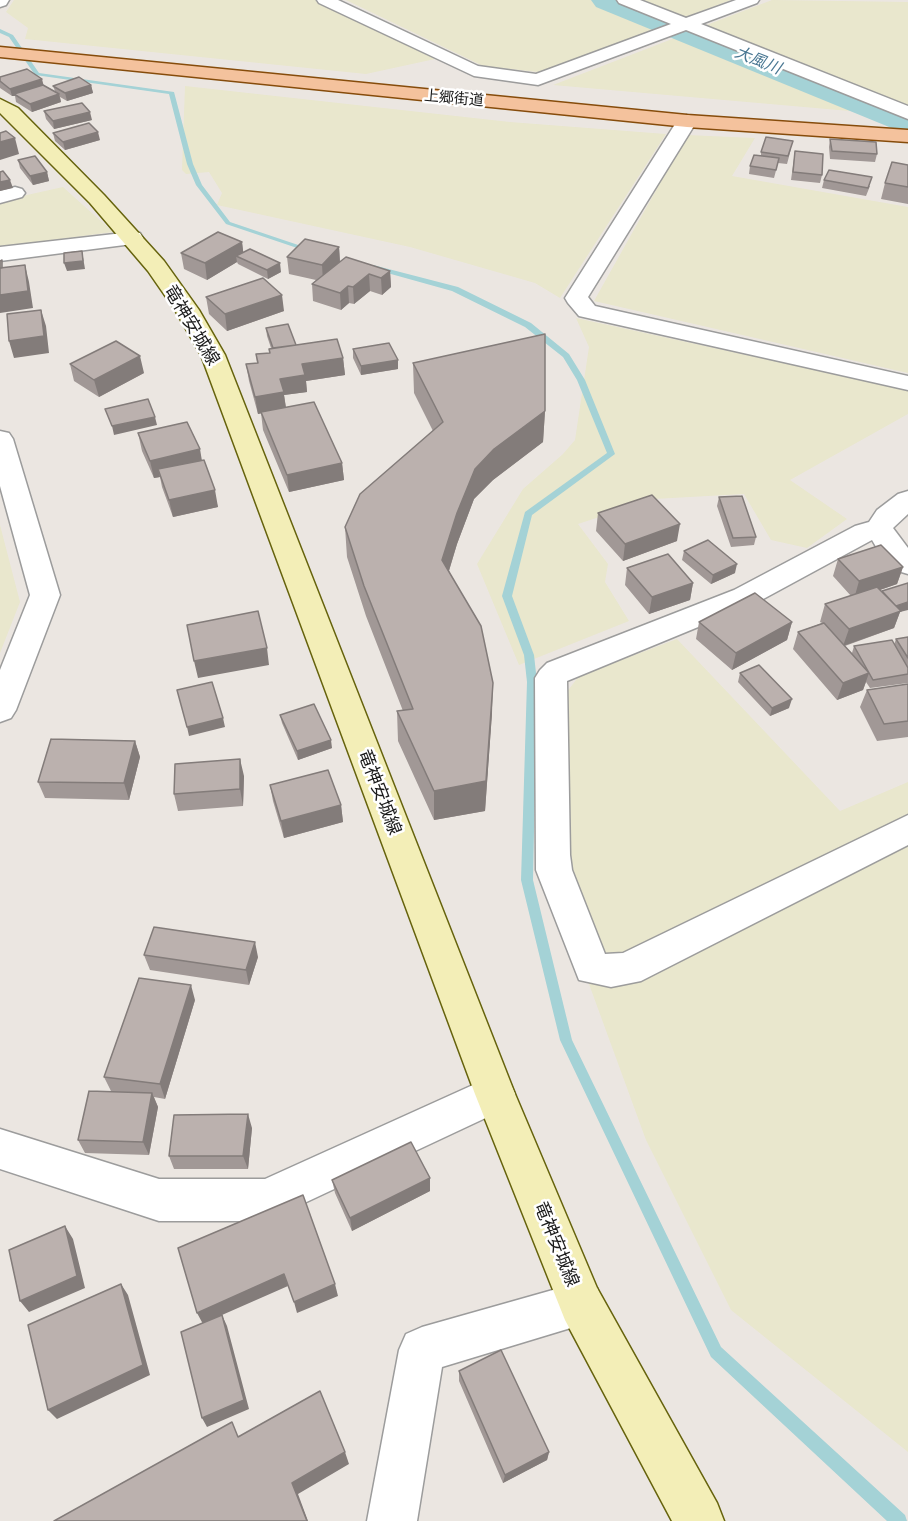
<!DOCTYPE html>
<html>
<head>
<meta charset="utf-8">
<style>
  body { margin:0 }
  canvas { display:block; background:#ebe6e1 }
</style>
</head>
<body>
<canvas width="908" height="1521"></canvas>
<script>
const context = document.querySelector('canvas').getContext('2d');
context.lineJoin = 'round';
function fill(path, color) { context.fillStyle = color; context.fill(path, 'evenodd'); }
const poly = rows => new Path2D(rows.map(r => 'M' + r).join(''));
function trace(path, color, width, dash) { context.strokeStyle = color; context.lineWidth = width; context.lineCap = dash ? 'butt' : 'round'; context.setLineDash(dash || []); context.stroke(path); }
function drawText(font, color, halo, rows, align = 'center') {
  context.font = font + ' Ubuntu,"Noto Sans JP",sans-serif'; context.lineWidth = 5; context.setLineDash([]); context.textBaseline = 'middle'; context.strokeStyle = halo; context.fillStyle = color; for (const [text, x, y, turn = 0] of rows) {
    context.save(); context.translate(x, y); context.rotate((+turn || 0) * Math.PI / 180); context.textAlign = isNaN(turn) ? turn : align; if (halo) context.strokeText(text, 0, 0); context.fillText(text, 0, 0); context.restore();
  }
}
const farmland = poly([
  [14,0,318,0,435,59,366,74,25,39,28,28,6,12],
  [346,0,598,0,665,27,538,72,483,66],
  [640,0,731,0,683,18],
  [772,0,908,2,908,105,704,26],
  [680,36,861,112,553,85],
  [185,86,510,122,666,134,560,298,535,283,410,247,217,205,222,193,209,172,186,174,182,170],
  [687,135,755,138,732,176,908,207,908,373,594,301],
  [63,187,113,232,0,247,0,201],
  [576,318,908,390,908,414,790,480,847,519,807,548,771,540,744,494,654,499,578,524,608,564,605,582,629,621,519,665,477,564,523,489,563,454,575,440,589,347],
  [0,525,20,602,0,653],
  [677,639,840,811,908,782,908,1452,731,1310,646,1140,578,954,558,864,563,697,579,676]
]);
const stream = poly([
  [0,29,13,35,39,73,174,92,193,164,202,185,230,222,313,250,313,252,309,252,226,224,196,185,187,164,169,94,35,75,9,37,0,33,0,29],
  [373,265,458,287,531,323,569,354,585,380,615,454,532,515,512,596,534,655,537,682,533,880,572,1040,721,1347,905,1515,907,1521,887,1521,711,1357,560,1040,521,880,527,682,524,655,502,596,525,512,607,453,577,380,563,357,525,327,452,291,373,269,373,265]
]);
const river = poly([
  [591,0,638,0,908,107,908,133,894,129,596,7,591,0]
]);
const street = poly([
  [0,0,9,0,6,5,0,7,0,0],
  [317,0,338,0,478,66,536,74,671,24,619,3,617,0,640,0,686,18,736,0,759,0,757,3,701,24,908,106,908,119,686,30,538,85,474,76,319,3,317,0],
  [687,115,694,117,697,121,588,297,595,306,908,376,908,390,579,316,568,303,565,298,677,121,680,117,687,115],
  [15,187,22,189,25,193,22,197,0,203,0,191,15,187],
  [132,232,140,233,143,238,140,243,0,261,0,247,132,232],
  [0,431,9,433,13,439,60,595,16,710,11,718,0,722,0,670,30,595,0,486,0,431],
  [908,491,908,514,893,528,908,548,908,574,898,571,881,555,872,540,754,604,567,681,570,855,572,870,605,954,623,953,908,815,908,845,641,981,611,987,579,980,536,870,535,678,540,670,547,663,734,590,855,526,869,522,877,510,898,494,908,491],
  [495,1075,509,1081,515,1094,509,1107,266,1221,159,1221,0,1169,0,1129,159,1179,265,1179,495,1075],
  [581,1282,597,1288,603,1304,597,1320,442,1367,417,1521,367,1521,399,1350,406,1334,422,1327,581,1282]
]);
const secondary = poly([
  [0,99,18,108,104,195,164,261,199,310,225,355,515,1094,597,1288,717,1503,724,1521,672,1521,565,1320,475,1094,201,355,175,310,148,271,90,203,0,113,0,99]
]);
const primary = poly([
  [0,47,687,115,908,130,908,142,687,127,0,57,0,47]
]);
const wall = poly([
  [0,77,43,85,55,91,53,86,91,85,93,93,67,101,60,97,61,102,32,112,16,102,15,96,12,96,0,88],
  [44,111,92,120,54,129,46,119],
  [53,133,100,140,65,150,55,141],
  [830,139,877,154,875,162,830,159,829,147],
  [791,149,787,164,778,163,774,178,749,174,750,166,761,156,761,152],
  [795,151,822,175,820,183,791,180],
  [18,160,47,172,49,181,33,185,20,168],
  [908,165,908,204,881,199,885,183],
  [824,180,870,186,866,196,822,188],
  [242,242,243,252,281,272,268,279,238,264,237,262,207,280,184,269,181,253],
  [339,247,340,262,390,271,391,287,382,295,370,291,354,304,349,303,341,310,313,301,312,284,316,280,289,274,287,257],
  [206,297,284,311,227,331,209,314],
  [266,328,296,345,343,358,345,375,306,381,307,392,284,395,286,407,342,463,344,480,289,492,263,430,261,413,258,414,249,381,246,364,257,363,256,354,269,353,269,349,271,348,267,336],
  [353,349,398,360,398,369,361,375,353,358],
  [413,363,545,411,543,442,493,480,474,499,457,544,449,571,492,713,485,811,434,820,398,741,397,711,403,711,366,616,347,557,345,527,433,431,414,393],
  [70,364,144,373,99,397,74,381],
  [138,433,202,460,218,507,173,517,162,487,160,477,154,478,142,451],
  [719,497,756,537,754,545,731,547,717,506],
  [598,513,677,541,623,561,596,531],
  [684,551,735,573,711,584,682,560],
  [838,559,903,567,897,584,880,590,900,612,894,628,845,646,852,653,854,646,894,645,896,639,908,637,908,683,870,688,866,682,863,690,837,700,793,649,798,632,822,623,820,622,825,604,851,596,833,576],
  [627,568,693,583,690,600,649,614,625,585],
  [699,622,792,622,787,640,732,670,696,639],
  [740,673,789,708,770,716,738,682],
  [908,684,908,737,877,741,860,707,867,690],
  [280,715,332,748,298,760,282,723],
  [135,741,140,757,129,800,45,798,38,782],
  [244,776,243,806,178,811,174,794],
  [270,785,341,805,343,822,284,838,273,801],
  [144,955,258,957,249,985,150,970],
  [195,1000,165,1099,154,1097,158,1107,149,1155,85,1153,78,1140,111,1091,104,1077],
  [252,1128,248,1169,174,1169,169,1156],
  [332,1180,430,1191,352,1231,335,1193],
  [459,1371,549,1452,547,1460,503,1483,459,1381]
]);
const shadedWall = poly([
  [42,79,44,87,14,94,15,96,12,96,10,89],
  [91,85,93,93,67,101,65,93],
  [59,94,61,102,32,112,30,104],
  [90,112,92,120,54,129,53,121],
  [98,132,100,140,65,150,63,142],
  [15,138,19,154,0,160,0,142],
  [47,172,49,181,33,185,30,176],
  [10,180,13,188,0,191,0,182],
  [242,242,244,258,236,256,237,262,207,280,205,263],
  [339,247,340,263,323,282,322,265],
  [82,251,85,269,67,271,64,263],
  [280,263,281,272,268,279,267,270],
  [25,265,29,282,33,308,0,313,0,295],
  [390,271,391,287,382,295,381,278],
  [369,274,370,291,354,304,353,287],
  [348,286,349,303,341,310,340,293],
  [282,295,284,311,227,331,225,314],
  [41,310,46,326,49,353,14,358,9,341],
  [140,356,144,373,99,397,94,380],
  [343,358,345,375,306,381,307,392,284,395,286,409,258,414,255,397,302,364],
  [398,360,398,369,361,375,361,366],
  [545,411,543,442,493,480,474,499,457,544,443,590,442,560,457,513,475,469,494,449],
  [155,417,157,425,114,435,112,426],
  [200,449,203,467,158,469,160,477,154,478,150,461],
  [342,463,344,480,289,492,287,475],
  [215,490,218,507,173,517,169,500],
  [680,524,677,541,623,561,625,544],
  [737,564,735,573,711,584,713,575],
  [903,567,897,584,854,599,859,581],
  [693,583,690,600,649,614,652,597],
  [908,602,908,610,900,612,894,628,843,646,849,629,896,606],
  [792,622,787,640,732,670,736,653],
  [267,648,269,665,198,678,194,661],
  [869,673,863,690,837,700,843,683],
  [493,683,492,713,485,811,434,820,434,791],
  [792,699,789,708,770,716,772,708],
  [223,718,225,727,189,736,187,727],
  [331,740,332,748,298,760,297,751],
  [135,741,140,757,129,800,124,783],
  [240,759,244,776,243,806,240,789],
  [341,805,343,822,284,838,281,821],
  [255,942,258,957,249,985,246,970],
  [191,985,195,1000,165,1099,160,1084],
  [152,1093,158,1107,149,1155,143,1142],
  [248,1114,252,1128,248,1169,243,1156],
  [430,1178,430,1191,352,1231,350,1218],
  [65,1226,73,1239,85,1288,29,1312,20,1301],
  [284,1274,288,1286,222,1315,227,1326,249,1409,207,1427,202,1418,203,1324,197,1313],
  [121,1284,128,1295,150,1375,57,1419,48,1410],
  [335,1284,338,1296,297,1313,294,1302],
  [345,1452,349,1464,298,1494,308,1521,307,1521,292,1483],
  [549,1452,547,1460,503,1483,505,1475]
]);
const building = poly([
  [27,69,42,79,10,89,0,81,0,77,27,69],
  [79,77,91,85,65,93,53,86,79,77],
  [43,85,59,94,30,104,14,94,43,85],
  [82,103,90,112,53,121,44,111,82,103],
  [89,123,98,132,63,142,53,133,89,123],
  [6,131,15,138,0,142,0,133,6,131],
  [766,137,793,141,788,156,761,152,766,137],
  [830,139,876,142,877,154,832,151,830,139],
  [795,151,823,154,822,175,793,172,795,151],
  [754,155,779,158,776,170,750,166,754,155],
  [35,156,47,172,30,176,18,160,35,156],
  [892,162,908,165,908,187,885,183,892,162],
  [829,170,872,177,868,188,824,180,829,170],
  [3,171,10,180,0,182,0,172,3,171],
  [218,232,242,242,205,263,181,253,218,232],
  [305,239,339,247,322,265,287,257,305,239],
  [250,249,280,263,267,270,236,256,250,249],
  [82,251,83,261,64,263,64,253,82,251],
  [346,257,390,271,381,278,369,274,353,287,348,286,340,293,312,284,346,257],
  [2,260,2,268,0,268,0,261,2,260],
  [25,265,28,291,0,295,0,268,25,265],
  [263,278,282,295,225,314,206,297,263,278],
  [41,310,44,336,9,341,7,314,41,310],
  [288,324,296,345,273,348,266,328,288,324],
  [545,334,545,411,494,449,475,469,457,513,442,560,481,626,493,683,486,781,434,791,397,711,413,709,364,586,345,527,360,494,443,422,413,363,545,334],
  [337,339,343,358,302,364,305,375,280,379,284,392,255,397,246,364,258,363,256,354,270,353,269,349,337,339],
  [116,341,140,356,94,380,70,364,116,341],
  [389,343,398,360,361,366,353,349,389,343],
  [148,399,155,417,112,426,105,409,148,399],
  [314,402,342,463,287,475,261,412,314,402],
  [187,422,200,449,150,461,138,433,187,422],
  [204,460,215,490,169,500,158,469,204,460],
  [652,495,680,524,625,544,598,513,652,495],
  [742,496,756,537,733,538,719,497,742,496],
  [708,540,737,564,713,575,684,551,708,540],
  [881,545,903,567,859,581,838,559,881,545],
  [668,554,693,583,652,597,627,568,668,554],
  [908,583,908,602,896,606,882,591,908,583],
  [877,587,901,611,849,629,825,604,877,587],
  [755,593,792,622,736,653,699,622,755,593],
  [258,611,267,648,194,661,187,625,258,611],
  [824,623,869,673,843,683,798,632,824,623],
  [908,637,908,658,896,639,908,637],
  [892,640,908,668,908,674,873,680,854,646,892,640],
  [759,665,792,699,772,708,740,673,759,665],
  [212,682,223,718,187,727,177,690,212,682],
  [908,684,908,721,884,724,867,690,908,684],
  [314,704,331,740,297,751,280,715,314,704],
  [51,739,135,741,124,783,38,782,51,739],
  [240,759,240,789,174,794,175,764,240,759],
  [328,770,341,805,281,821,270,785,328,770],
  [154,927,255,942,246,970,144,955,154,927],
  [139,978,191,985,160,1084,104,1077,139,978],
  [89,1091,152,1093,143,1142,78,1140,89,1091],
  [248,1114,243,1156,169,1156,174,1115,248,1114],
  [411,1142,430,1178,350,1218,332,1180,411,1142],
  [303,1195,335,1284,294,1302,284,1274,197,1313,178,1248,303,1195],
  [65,1226,77,1276,20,1301,9,1250,65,1226],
  [121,1284,143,1365,48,1410,28,1325,121,1284],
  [222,1315,244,1400,202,1418,181,1332,222,1315],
  [501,1350,549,1452,505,1475,459,1371,501,1350],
  [320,1391,345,1452,292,1483,307,1521,54,1521,232,1422,238,1437,320,1391]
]);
const farStreetnames = [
  ["上郷街道",454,98,5]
];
const farWaternames = [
  ["大風川",758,60,22]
];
const streetNames = [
  ["竜神安城線",192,325,59],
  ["竜神安城線",380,792,69],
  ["竜神安城線",557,1244,68]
];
fill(farmland, '#e9e7cd');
fill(stream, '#a4d2d6');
fill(river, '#a4d2d6');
trace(street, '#9c9c9c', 3);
trace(secondary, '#66630d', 3);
trace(primary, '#864c0b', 3);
fill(street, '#fff');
fill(secondary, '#f3eeb7');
fill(primary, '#f4c29d');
fill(wall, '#a19896');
fill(shadedWall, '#837c7a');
fill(building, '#bbb1ae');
trace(building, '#837c7a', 1.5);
drawText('15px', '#1b1b1b', '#fff', farStreetnames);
drawText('italic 16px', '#4a7893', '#fff', farWaternames);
drawText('18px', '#1b1b1b', '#fff', streetNames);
</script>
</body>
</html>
